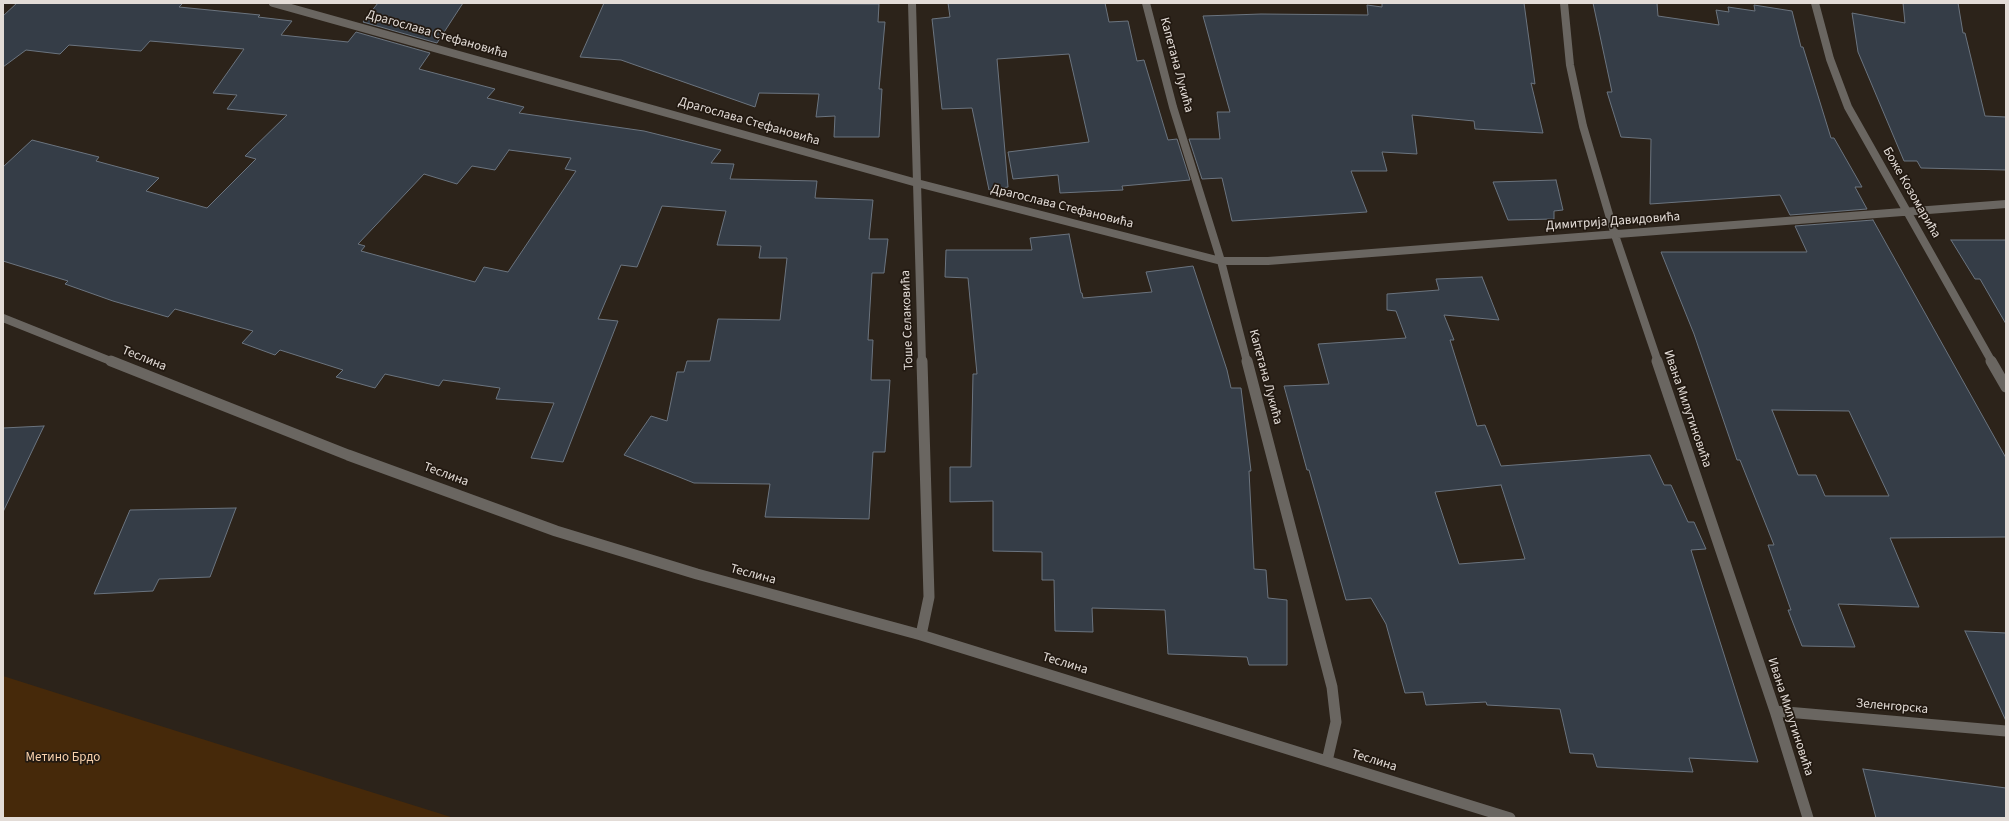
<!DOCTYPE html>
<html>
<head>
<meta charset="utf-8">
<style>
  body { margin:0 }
  #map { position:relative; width:2009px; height:821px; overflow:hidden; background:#2c231a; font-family:"Source Sans 3",sans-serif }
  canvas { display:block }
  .frame { position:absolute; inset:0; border:4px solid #e3dcd7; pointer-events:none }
</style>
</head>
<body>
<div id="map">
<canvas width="2009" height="821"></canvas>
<div class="frame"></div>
</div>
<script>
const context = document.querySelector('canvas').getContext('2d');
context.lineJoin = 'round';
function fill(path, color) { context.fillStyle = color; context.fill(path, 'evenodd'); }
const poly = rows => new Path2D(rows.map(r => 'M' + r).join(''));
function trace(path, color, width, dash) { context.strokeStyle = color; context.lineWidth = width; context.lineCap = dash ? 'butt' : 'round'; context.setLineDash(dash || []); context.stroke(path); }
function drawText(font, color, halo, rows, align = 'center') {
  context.font = font + ' "Source Sans 3",sans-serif'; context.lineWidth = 3.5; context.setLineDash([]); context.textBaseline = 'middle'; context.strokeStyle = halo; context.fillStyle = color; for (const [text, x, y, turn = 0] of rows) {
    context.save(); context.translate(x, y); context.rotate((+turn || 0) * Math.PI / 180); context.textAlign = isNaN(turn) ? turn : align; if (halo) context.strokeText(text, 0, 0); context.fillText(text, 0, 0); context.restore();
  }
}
const green = poly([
  [3,676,151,723,454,818,3,818]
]);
const building = poly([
  [17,3,183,3,179,7,260,15,258,17,292,21,281,35,348,42,356,32,430,53,419,69,495,89,487,98,524,107,519,113,644,131,721,150,711,163,734,164,730,179,817,181,815,198,873,200,869,239,888,239,884,273,872,273,868,340,873,340,871,380,890,380,885,452,873,452,869,519,765,517,770,484,694,483,624,455,651,416,667,421,677,372,684,372,687,361,710,361,718,319,780,320,787,258,759,258,761,246,717,245,726,211,662,206,637,267,621,265,598,319,618,321,563,462,531,458,554,403,496,399,500,388,443,380,439,386,385,374,375,388,336,377,343,370,280,350,275,355,242,343,253,331,175,309,168,317,113,301,65,284,68,281,3,261,3,167,32,140,99,157,96,161,159,178,146,191,207,208,256,159,245,156,287,115,227,109,237,95,213,93,244,49,150,41,141,51,69,45,60,54,26,50,3,67,3,16,17,3],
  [509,150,571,158,565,169,576,171,508,272,484,267,475,282,361,251,365,246,358,244,424,174,457,184,472,166,495,170,509,150],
  [378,3,463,3,437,43,363,22,378,3],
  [604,3,879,4,878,22,885,22,879,89,882,89,879,137,834,137,835,116,816,117,819,94,759,93,755,107,621,60,580,57,604,3],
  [948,3,1105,3,1109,22,1128,21,1137,61,1144,60,1168,140,1177,139,1190,180,1122,186,1123,190,1060,193,1058,175,1013,179,1008,152,1089,142,1069,54,997,59,1008,187,989,190,972,108,942,109,932,19,950,17,948,3],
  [1382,3,1524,3,1535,84,1531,83,1543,133,1475,129,1474,121,1412,115,1417,154,1382,152,1387,171,1351,171,1367,212,1232,221,1222,178,1202,179,1189,139,1220,139,1217,112,1230,112,1203,16,1261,14,1368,15,1367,5,1382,7,1382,3],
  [1593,3,1657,3,1658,16,1719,25,1716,10,1729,12,1728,7,1755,11,1754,5,1792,11,1801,47,1803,47,1831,138,1834,138,1862,187,1855,187,1867,209,1790,215,1780,195,1650,204,1651,139,1621,137,1607,92,1612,92,1593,3],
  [1903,3,1958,3,1963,33,1965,33,1985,116,2006,117,2006,170,1921,168,1917,161,1904,161,1858,52,1852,13,1905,23,1903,3],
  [1556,180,1563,210,1554,211,1554,219,1508,220,1493,182,1556,180],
  [1873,220,2006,458,2006,537,1890,538,1919,607,1838,604,1855,647,1802,646,1788,610,1791,610,1768,545,1774,545,1740,460,1737,460,1694,334,1661,252,1807,252,1795,226,1873,220],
  [1772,410,1849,411,1889,496,1825,496,1816,475,1798,475,1772,410],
  [1069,234,1081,293,1082,293,1083,298,1152,292,1146,272,1193,266,1227,370,1231,388,1241,388,1251,471,1249,471,1254,569,1266,570,1268,598,1287,600,1287,665,1249,665,1247,657,1168,654,1165,610,1092,608,1093,632,1055,631,1054,580,1042,580,1042,552,993,551,993,501,950,502,950,467,971,467,973,374,977,374,968,278,945,277,946,250,1032,250,1030,238,1069,234],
  [1951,240,2006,240,2006,324,1980,279,1975,279,1951,240],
  [1482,277,1499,320,1444,315,1454,340,1450,340,1477,426,1485,425,1501,466,1650,455,1664,485,1671,485,1688,522,1694,522,1706,549,1691,550,1758,762,1689,758,1693,772,1597,767,1593,754,1570,753,1560,709,1487,705,1486,702,1426,705,1423,692,1405,693,1386,624,1371,598,1346,600,1309,470,1307,470,1284,386,1329,384,1318,344,1406,338,1396,311,1387,310,1387,294,1439,290,1436,279,1482,277],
  [1501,485,1525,559,1459,564,1435,492,1501,485],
  [44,426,3,512,3,428,44,426],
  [236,508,210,577,159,579,153,591,94,594,130,510,236,508],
  [1965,631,2006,633,2006,721,1965,631],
  [1863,769,2006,788,2006,818,1876,818,1863,769]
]);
const minorFar1 = poly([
  [273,3,917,183,1221,261,1268,261,2006,204],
  [912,3,922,362],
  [1146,3,1173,107,1221,261,1247,362],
  [1564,3,1570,65,1583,126,1615,235,1658,362],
  [1815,3,1830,59,1848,107,1992,362],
  [3,318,113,362]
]);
const minor = poly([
  [111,361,348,455,556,531,697,574,921,635,1510,818],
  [1247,361,1332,687,1336,722,1327,761],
  [1657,361,1775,711,1808,818],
  [1991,361,2006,387],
  [921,635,929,597,922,361],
  [1775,711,2006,731]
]);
const streetNames = [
  ["Драгослава Стефановића",437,35,16],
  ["Капетана Лукића",1176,65,75],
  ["Драгослава Стефановића",749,122,16],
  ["Боже Козомарића",1911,193,60],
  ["Драгослава Стефановића",1062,207,14],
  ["Димитрија Давидовића",1613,222,-4],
  ["Тоше Селаковића",908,320,-92],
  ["Теслина",144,359,22],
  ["Капетана Лукића",1265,377,75],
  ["Ивана Милутиновића",1687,409,71],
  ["Теслина",446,475,20],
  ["Теслина",753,575,15],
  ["Теслина",1065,664,17],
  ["Зеленгорска",1892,707,5],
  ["Ивана Милутиновића",1790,717,72],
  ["Теслина",1374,761,17]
];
const parkNames = [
  ["Метино Брдо",63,758]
];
fill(green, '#46290a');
fill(building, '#353d47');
trace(building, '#6b747f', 1);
trace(minorFar1, '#6a6661', 8);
trace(minor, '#6a6661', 11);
drawText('13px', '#e3dcd7', '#221911', streetNames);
drawText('13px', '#f9d2ad', '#221911', parkNames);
</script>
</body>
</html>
